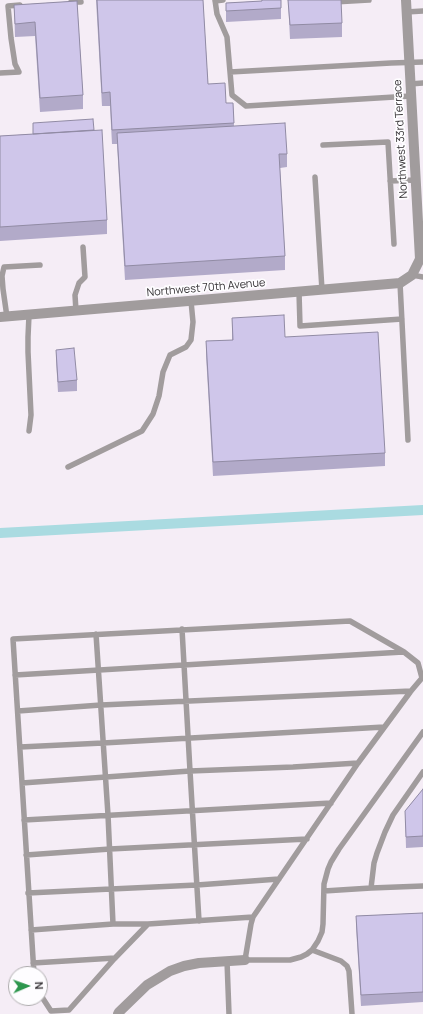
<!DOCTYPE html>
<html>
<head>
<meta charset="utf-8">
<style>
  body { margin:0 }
  #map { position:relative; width:423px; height:1014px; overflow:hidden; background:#f5edf6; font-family:Manrope,sans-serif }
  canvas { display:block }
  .north { position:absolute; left:8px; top:966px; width:40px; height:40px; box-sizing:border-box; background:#fefdff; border:1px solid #aeacae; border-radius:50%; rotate:88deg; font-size:11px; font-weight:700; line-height:16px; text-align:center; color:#353235 }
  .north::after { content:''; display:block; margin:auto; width:14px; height:18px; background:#2d964d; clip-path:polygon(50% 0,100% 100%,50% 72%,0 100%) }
</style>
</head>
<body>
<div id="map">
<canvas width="423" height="1014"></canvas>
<div class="north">N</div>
</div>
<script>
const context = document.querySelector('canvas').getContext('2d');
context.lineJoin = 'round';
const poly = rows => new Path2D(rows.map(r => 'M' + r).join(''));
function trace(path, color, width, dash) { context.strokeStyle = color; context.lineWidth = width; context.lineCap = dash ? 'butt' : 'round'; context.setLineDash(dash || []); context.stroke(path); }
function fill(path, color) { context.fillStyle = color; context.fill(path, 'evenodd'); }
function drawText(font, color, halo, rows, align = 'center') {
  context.font = font + ' Manrope,sans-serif'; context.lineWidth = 3.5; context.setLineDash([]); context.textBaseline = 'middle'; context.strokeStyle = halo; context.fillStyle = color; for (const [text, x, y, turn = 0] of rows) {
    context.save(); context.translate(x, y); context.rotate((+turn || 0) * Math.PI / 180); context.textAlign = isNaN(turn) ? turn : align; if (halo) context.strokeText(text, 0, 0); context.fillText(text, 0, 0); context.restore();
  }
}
const canal = poly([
  [0,533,423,510]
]);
const lane = poly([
  [215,0,217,14,227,37,232,95,246,106,411,96],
  [215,1,223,0],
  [71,2,81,2],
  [334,2,369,0],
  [406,12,423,11],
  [230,72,391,63,423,62],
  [0,73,19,72,15,64,11,38,8,6,20,5],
  [410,84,423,83],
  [323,145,388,142,394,244],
  [315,177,322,290],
  [390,181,416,180],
  [412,275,423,277],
  [400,283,408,440],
  [299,292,300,326,402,319],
  [76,311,75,295,79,283,85,277,83,247],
  [7,317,3,289,2,276,4,267,40,265],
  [29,431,31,415,28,352,28,337,29,315],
  [68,467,142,431,153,414,159,396,163,372,170,355,186,347,191,340,193,322,191,301],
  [96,634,108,815,113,924,148,924],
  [15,675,403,652],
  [18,711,101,705,411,691],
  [20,747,103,743,384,727],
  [22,783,190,771,182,629],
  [24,820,331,803],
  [26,855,110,849,307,839],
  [371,888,423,886],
  [324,891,371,888,374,863,377,853,385,832,393,815,423,772],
  [28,893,111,889,197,885,279,879],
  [199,921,190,771,293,767,358,763],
  [31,930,113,924],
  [312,950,341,961,347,966,349,971,352,1014],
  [227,961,229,1014],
  [33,963,115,958],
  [34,974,13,639,350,621,404,652,418,663,422,678,411,691,358,763,253,917,251,924,245,960,290,960,301,957,307,954,312,950,318,941,322,932,323,924,324,884,328,869,331,862,339,849,423,732],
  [40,994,51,1011,69,1010,115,958,148,924,253,917]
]);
const street = poly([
  [0,317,400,283,412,275,420,259,406,0],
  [118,1014,119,1012,147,985,170,971,184,966,199,963,245,960]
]);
const wall = poly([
  [96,0,203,0,208,84,226,103,233,103,234,126,287,154,287,167,280,168,285,256,285,270,125,280,117,144,112,144,110,106,102,106],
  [262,0,281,8,281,19,226,22,226,3,262,1],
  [288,0,342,23,342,37,290,39],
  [77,1,83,95,83,109,40,112,35,36,15,37,14,5],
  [33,123,94,130,107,220,107,234,0,241,0,136,33,134],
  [232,318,285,337,385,453,385,466,213,476,206,355,206,341,232,340],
  [56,350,77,380,77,391,58,392,56,360],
  [423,789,423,847,406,848,405,811],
  [423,913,423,1002,361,1006,356,927,356,916]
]);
const building = poly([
  [97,0,203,0,208,84,225,83,226,103,233,103,234,123,112,130,110,92,102,93,97,0],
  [262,0,281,0,281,8,226,11,226,3,262,1,262,0],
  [288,0,341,0,342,23,290,25,288,0],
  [77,1,83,95,40,98,35,22,15,24,14,5,77,1],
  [93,119,94,130,33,134,33,123,93,119],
  [285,123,287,154,279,154,285,256,125,266,117,133,285,123],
  [102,130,107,220,0,227,0,136,102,130],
  [284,315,285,337,378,332,385,453,213,462,206,341,233,340,232,318,284,315],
  [74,348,77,380,58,382,56,350,74,348],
  [423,789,423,836,406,837,405,811,423,789],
  [423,913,423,992,361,995,356,916,423,913]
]);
const streetNames = [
  ["Northwest 33rd Terrace",401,139,-93],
  ["Northwest 70th Avenue",206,288,-5]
];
trace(canal, '#aadbe1', 10);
trace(lane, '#a19c9d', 5.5);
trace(street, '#a19c9d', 10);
fill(wall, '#b2aac9');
fill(building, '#cfc6ea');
trace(building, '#918ba4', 1);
drawText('11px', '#353235', '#fefdff', streetNames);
</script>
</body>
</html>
